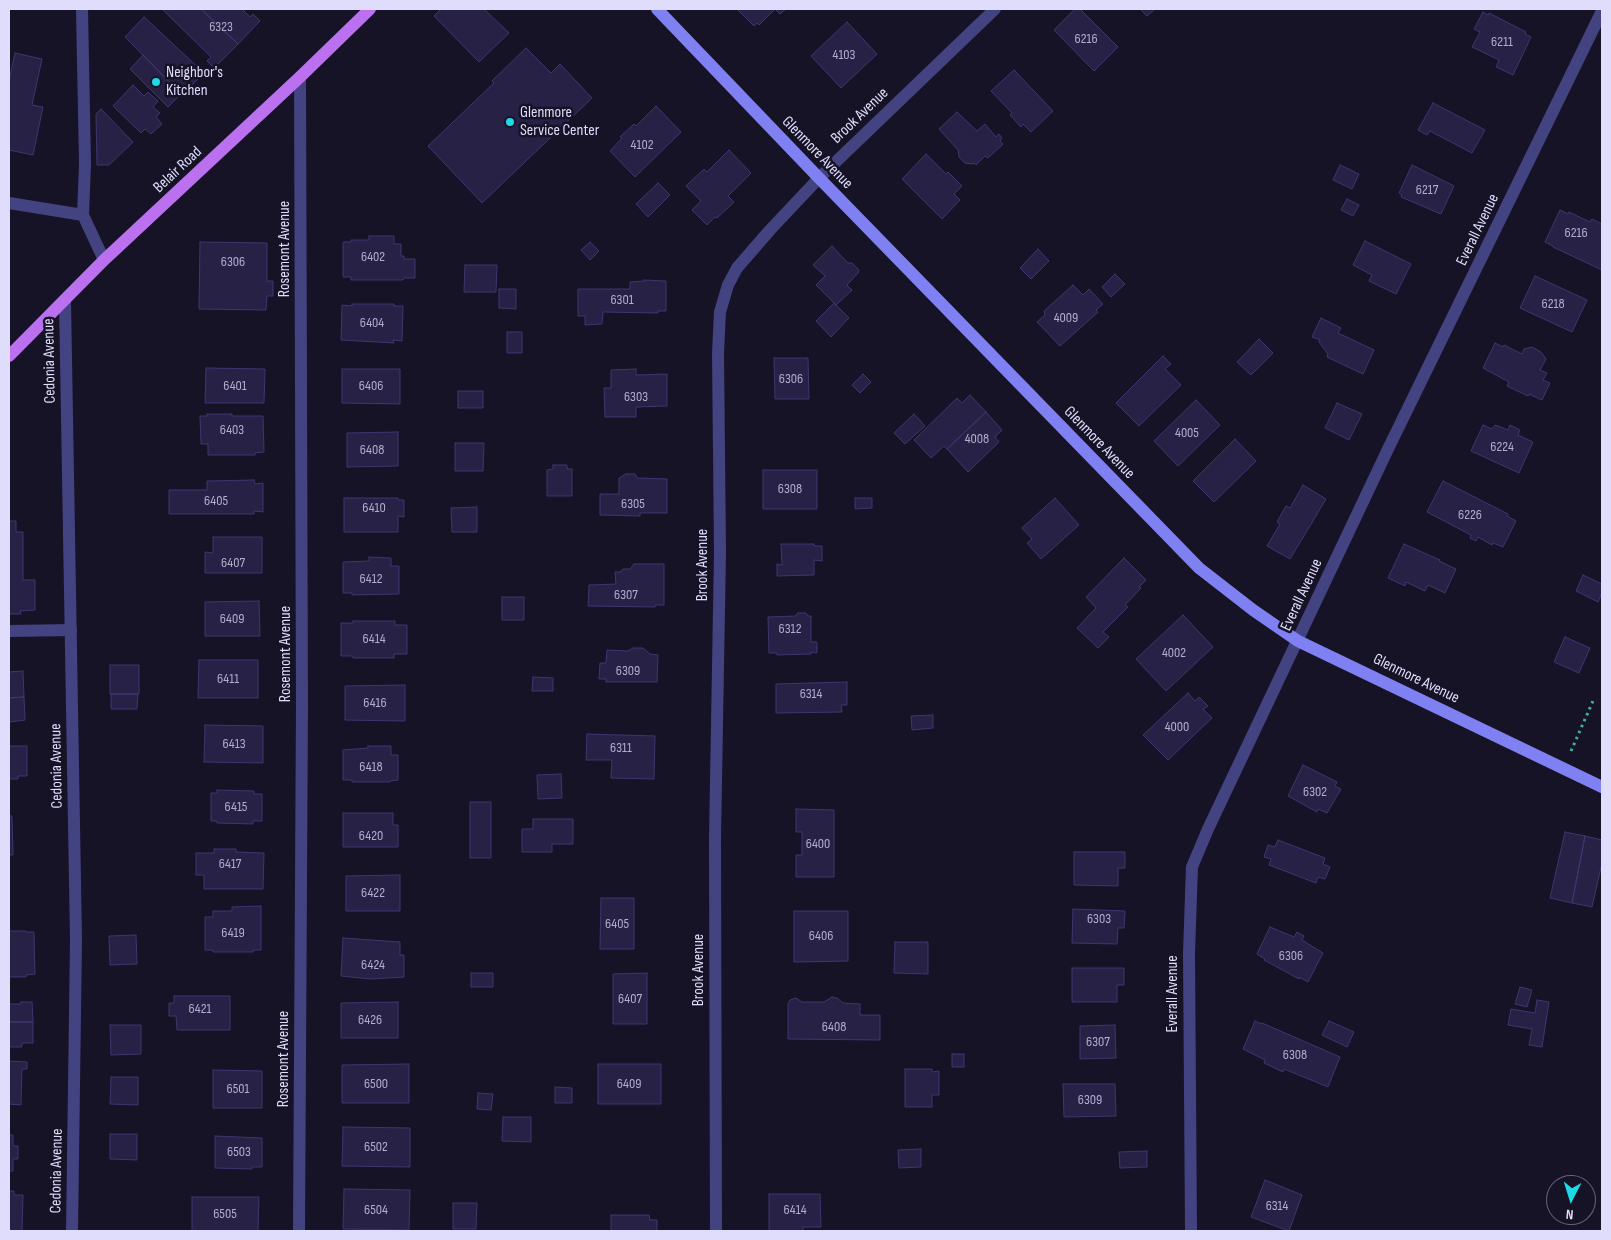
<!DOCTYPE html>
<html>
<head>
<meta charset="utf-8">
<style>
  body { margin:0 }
  #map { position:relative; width:1611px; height:1240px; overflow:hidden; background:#161327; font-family:"Sofia Sans Condensed",sans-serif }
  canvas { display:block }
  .frame { position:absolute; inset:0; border:10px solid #dfddfb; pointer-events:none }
  .north { position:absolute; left:1546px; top:1175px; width:50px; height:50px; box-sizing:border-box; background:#161327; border:1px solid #66647c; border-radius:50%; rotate:185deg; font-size:14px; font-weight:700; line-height:20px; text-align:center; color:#dfddfb }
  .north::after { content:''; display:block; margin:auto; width:18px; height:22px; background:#1edae6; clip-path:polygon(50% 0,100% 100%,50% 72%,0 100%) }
</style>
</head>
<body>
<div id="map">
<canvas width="1611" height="1240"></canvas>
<div class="frame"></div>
<div class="north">N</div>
</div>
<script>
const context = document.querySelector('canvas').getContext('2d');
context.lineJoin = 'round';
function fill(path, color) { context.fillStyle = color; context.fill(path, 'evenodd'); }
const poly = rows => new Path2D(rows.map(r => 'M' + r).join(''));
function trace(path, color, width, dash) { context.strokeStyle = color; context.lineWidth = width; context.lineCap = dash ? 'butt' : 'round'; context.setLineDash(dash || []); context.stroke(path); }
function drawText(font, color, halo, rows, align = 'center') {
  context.font = font + ' "Sofia Sans Condensed",sans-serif'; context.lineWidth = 5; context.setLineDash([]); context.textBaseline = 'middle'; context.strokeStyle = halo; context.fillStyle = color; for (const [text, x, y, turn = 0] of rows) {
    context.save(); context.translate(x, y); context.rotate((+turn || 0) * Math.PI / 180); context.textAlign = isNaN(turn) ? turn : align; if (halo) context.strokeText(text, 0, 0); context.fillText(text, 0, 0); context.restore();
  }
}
const building = poly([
  [162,9,201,9,238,44,214,68,207,61,211,57,162,9],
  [201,9,242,9,250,17,253,14,260,21,238,44,201,9],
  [441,9,484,9,509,33,479,62,434,16,441,9],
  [737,9,786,9,780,14,775,9,759,25,757,23,754,26,737,9],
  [1075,9,1080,9,1118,47,1094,71,1054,30,1075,9],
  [1140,9,1155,9,1147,16,1140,9],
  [1483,12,1488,15,1489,13,1526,32,1525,34,1531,37,1513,75,1496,67,1499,60,1472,47,1480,32,1474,29,1483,12],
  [144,17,204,73,182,95,125,37,144,17],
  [847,22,877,54,841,88,811,56,847,22],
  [526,48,551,73,560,64,592,98,482,203,428,146,494,83,492,81,526,48],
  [15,53,42,59,32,105,43,107,33,155,9,150,9,81,15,53],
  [143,55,182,95,181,97,179,96,168,107,130,69,143,55],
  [1014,70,1053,111,1031,132,1023,124,1021,127,1010,115,1012,113,991,91,1014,70],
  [133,85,144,96,148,92,158,101,153,107,160,113,156,117,162,124,151,134,145,129,141,133,113,106,133,85],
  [1433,103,1485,130,1472,153,1430,131,1427,135,1418,130,1433,103],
  [656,106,681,132,635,177,610,151,622,138,620,137,634,124,636,126,656,106],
  [101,109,133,142,109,165,97,165,96,114,101,109],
  [957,112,977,131,985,124,996,137,999,134,1002,138,1000,141,1003,144,988,158,985,156,976,165,974,163,972,164,965,163,959,157,958,150,939,129,957,112],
  [729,150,751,173,728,196,734,202,717,218,715,217,707,225,692,210,701,201,686,186,704,169,707,172,729,150],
  [926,154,946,174,948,172,962,186,954,194,960,200,942,219,902,179,926,154],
  [1340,165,1359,174,1352,189,1333,180,1340,165],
  [1412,165,1454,186,1441,214,1401,197,1402,195,1399,193,1412,165],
  [658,183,670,195,648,217,636,204,658,183],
  [1347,199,1359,205,1353,216,1341,210,1347,199],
  [1560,210,1568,214,1569,212,1590,222,1592,219,1602,224,1602,270,1553,247,1553,246,1545,242,1560,210],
  [369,236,394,236,394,244,401,244,401,256,404,256,404,259,415,259,415,278,404,278,403,280,351,280,351,277,343,277,343,242,351,242,351,240,369,240,369,236],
  [1365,241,1411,264,1396,294,1369,281,1372,275,1353,265,1365,241],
  [200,242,267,243,267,281,273,281,273,296,267,296,266,310,199,309,200,242],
  [590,242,599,251,590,260,581,250,590,242],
  [832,246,848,263,852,263,859,270,858,273,847,285,852,290,836,305,816,285,825,276,813,265,832,246],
  [1038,249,1049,261,1031,279,1020,268,1038,249],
  [465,265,497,265,496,292,464,292,465,265],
  [1115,274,1125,284,1111,297,1102,287,1115,274],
  [1535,276,1587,300,1572,332,1520,308,1535,276],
  [644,280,666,281,666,311,658,311,658,313,603,312,602,324,585,325,585,316,578,316,578,289,630,289,630,282,645,281,644,280],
  [1073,285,1083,295,1089,289,1103,304,1096,310,1098,312,1060,346,1037,322,1045,315,1044,311,1073,285],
  [499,289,516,289,516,309,499,308,499,289],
  [834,303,849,318,831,337,816,321,834,303],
  [352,304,394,304,394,306,403,306,402,341,393,340,394,343,341,340,342,305,352,306,352,304],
  [1321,318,1341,328,1338,333,1374,350,1363,374,1327,357,1328,354,1319,342,1320,340,1312,337,1321,318],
  [507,332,522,332,522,353,507,353,507,332],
  [1259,339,1273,353,1251,375,1237,362,1259,339],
  [1495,343,1503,347,1504,345,1522,354,1524,349,1532,347,1541,352,1546,359,1540,370,1547,373,1543,380,1550,383,1542,400,1529,394,1528,396,1507,386,1509,382,1483,368,1495,343],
  [1163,356,1171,364,1165,369,1181,385,1139,426,1116,403,1163,356],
  [774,358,808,358,809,399,775,399,774,358],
  [206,368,265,369,264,403,205,403,206,368],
  [342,369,400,369,400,404,342,403,342,369],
  [636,369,636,375,667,374,667,406,636,407,636,417,605,417,604,388,611,388,611,370,636,369],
  [863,374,871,382,860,393,852,385,863,374],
  [458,391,483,391,483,408,458,408,458,391],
  [970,395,986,412,947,449,944,446,931,458,914,440,957,398,962,403,970,395],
  [1196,400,1220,425,1178,466,1154,441,1196,400],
  [1337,403,1362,414,1349,440,1325,428,1337,403],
  [986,412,1002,430,995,437,999,442,968,472,947,449,986,412],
  [207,414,232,414,232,416,263,416,264,452,255,453,255,455,208,455,208,444,201,444,200,416,208,416,207,414],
  [914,414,925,426,905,444,894,433,914,414],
  [1483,425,1492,429,1495,425,1508,430,1510,425,1520,430,1518,435,1533,442,1519,473,1471,451,1483,425],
  [398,432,398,466,347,467,347,433,398,432],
  [1235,439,1256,461,1214,502,1193,481,1235,439],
  [455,443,484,443,483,471,455,471,455,443],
  [553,465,567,465,567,469,572,469,572,496,547,496,547,470,553,469,553,465],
  [763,470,817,470,817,509,763,509,763,470],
  [626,474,635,474,637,478,667,479,667,513,640,513,640,516,600,515,600,494,619,494,619,478,626,474],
  [254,480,255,484,263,483,263,512,254,511,254,514,169,514,169,490,207,490,207,481,254,480],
  [1443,481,1508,514,1507,516,1516,521,1503,547,1493,543,1492,545,1478,537,1476,541,1470,538,1471,535,1427,512,1443,481],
  [1303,485,1326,499,1290,559,1267,546,1280,524,1277,522,1286,506,1290,508,1303,485],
  [344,498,398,498,398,500,404,500,404,517,398,516,398,532,344,532,344,498],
  [855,498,872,498,872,508,855,509,855,498],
  [1055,498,1079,525,1041,559,1027,543,1032,539,1022,528,1055,498],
  [477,507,477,532,452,532,451,508,477,507],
  [9,521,16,521,16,532,23,532,23,580,35,580,35,610,20,611,21,614,9,614,9,521],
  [213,537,262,537,262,573,205,573,205,552,213,553,213,537],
  [781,544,814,544,814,546,822,546,822,561,814,560,814,575,777,576,777,564,782,565,781,544],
  [1404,544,1440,560,1439,561,1456,569,1445,593,1428,585,1425,591,1406,582,1405,586,1388,578,1404,544],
  [369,557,391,558,391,566,399,566,399,594,352,595,352,593,343,593,343,562,369,561,369,557],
  [1124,558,1146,580,1139,587,1141,588,1125,605,1128,607,1103,632,1109,637,1098,648,1077,628,1096,608,1086,597,1124,558],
  [634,564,664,564,664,605,655,605,655,607,588,606,589,585,616,584,615,572,620,572,623,569,630,569,634,564],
  [1583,575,1602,584,1602,593,1598,602,1576,591,1583,575],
  [502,597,524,597,524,620,502,620,502,597],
  [259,601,260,636,205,636,205,602,259,601],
  [798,613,806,613,808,616,811,616,811,642,817,642,817,653,811,652,811,654,777,655,777,653,769,653,768,617,795,616,798,613],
  [1183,615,1213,647,1166,691,1136,659,1183,615],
  [353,621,395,621,395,625,407,625,407,654,394,654,394,658,353,658,353,656,341,656,341,623,353,623,353,621],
  [1565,637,1590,648,1579,673,1554,662,1565,637],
  [633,648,643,648,650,654,658,655,657,682,606,682,606,679,599,679,600,663,606,663,607,650,628,651,633,648],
  [199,660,258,660,258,698,198,698,199,660],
  [110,665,139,665,139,694,110,694,110,665],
  [23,671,24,697,9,698,9,672,23,671],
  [533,677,553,678,553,691,532,691,533,677],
  [847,682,847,705,841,705,842,712,776,713,776,684,847,682],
  [405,685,405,721,345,720,345,686,405,685],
  [1188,693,1195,701,1199,697,1208,706,1203,709,1212,718,1168,760,1143,735,1188,693],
  [111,694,138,694,137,709,111,709,111,694],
  [24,697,25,720,9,722,9,698,24,697],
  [933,715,933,728,912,730,911,716,933,715],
  [205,725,263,726,263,763,204,762,205,725],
  [587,734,655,736,654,779,611,778,612,760,586,760,587,734],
  [9,746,27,746,27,776,18,776,18,779,9,779,9,746],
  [368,746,391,746,391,755,398,755,398,780,390,781,390,782,352,782,352,780,343,780,343,750,368,748,368,746],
  [1303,765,1337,782,1335,786,1341,789,1327,813,1318,809,1317,812,1288,796,1303,765],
  [561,774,562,798,538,799,537,775,561,774],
  [217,790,254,791,254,794,262,794,262,821,253,821,253,824,217,823,217,821,211,821,211,793,217,793,217,790],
  [470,802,491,802,491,858,470,858,470,802],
  [796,809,834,810,834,877,796,877,796,855,802,855,802,832,796,832,796,809],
  [343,813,393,813,393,825,398,825,398,847,343,847,343,813],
  [9,816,12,816,13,855,9,855,9,816],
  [533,819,573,819,573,844,552,844,552,852,522,852,522,829,533,829,533,819],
  [1565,832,1585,836,1572,903,1550,898,1565,832],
  [1585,836,1602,840,1602,863,1592,907,1572,903,1585,836],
  [1278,840,1325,858,1323,864,1330,867,1325,879,1318,877,1316,883,1269,865,1271,859,1264,857,1268,845,1275,847,1278,840],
  [214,849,236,849,236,852,264,853,263,889,204,889,204,875,196,875,196,853,214,853,214,849],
  [1074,852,1125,852,1125,868,1118,868,1118,886,1074,885,1074,852],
  [400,875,400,911,346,911,346,876,400,875],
  [601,898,634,898,634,949,600,949,601,898],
  [261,906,261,950,253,950,253,952,213,952,213,950,205,950,205,917,213,917,213,911,232,911,232,907,261,906],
  [1073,909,1125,911,1124,928,1118,928,1117,944,1072,943,1073,909],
  [794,911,848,911,848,961,794,962,794,911],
  [1270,927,1294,937,1297,932,1304,936,1302,940,1323,953,1308,982,1299,977,1299,979,1264,960,1265,959,1257,954,1270,927],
  [9,931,26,931,26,932,34,932,35,974,26,975,26,977,9,977,9,931],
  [136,935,137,964,110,965,109,936,136,935],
  [343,938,400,942,400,955,404,955,404,977,371,979,341,976,343,938],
  [895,942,928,942,928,974,894,973,895,942],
  [1072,968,1124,968,1124,985,1117,985,1117,1002,1072,1002,1072,968],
  [471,973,493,973,493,987,471,987,471,973],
  [647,973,647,1024,613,1024,613,974,647,973],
  [1520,987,1532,990,1527,1007,1515,1004,1520,987],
  [174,996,230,996,230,1030,177,1030,176,1016,169,1016,169,1003,174,1003,174,996],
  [832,997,837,998,843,1003,860,1004,860,1015,880,1015,880,1040,788,1039,788,1004,790,1000,796,998,802,1002,824,1002,832,997],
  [1537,1000,1549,1002,1542,1047,1529,1045,1532,1029,1508,1025,1511,1009,1535,1013,1537,1000],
  [21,1002,32,1002,33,1022,9,1022,9,1004,21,1004,21,1002],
  [398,1002,398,1038,341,1038,341,1003,398,1002],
  [1255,1021,1262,1024,1262,1023,1340,1057,1328,1087,1284,1069,1283,1072,1264,1063,1265,1060,1243,1049,1255,1021],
  [1329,1021,1354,1032,1347,1047,1322,1035,1329,1021],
  [9,1022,33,1022,33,1043,22,1043,22,1047,9,1047,9,1022],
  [110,1025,141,1025,141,1054,111,1055,110,1025],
  [1115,1025,1116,1058,1080,1059,1080,1026,1115,1025],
  [952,1054,964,1054,964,1067,952,1067,952,1054],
  [9,1061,27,1062,27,1069,22,1069,21,1105,9,1104,9,1061],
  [409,1064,409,1103,342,1103,342,1065,409,1064],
  [598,1064,661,1064,661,1104,598,1104,598,1064],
  [905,1069,932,1069,932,1072,939,1071,939,1095,932,1095,932,1107,905,1107,905,1069],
  [213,1070,262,1071,262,1108,213,1108,213,1070],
  [111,1077,138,1077,138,1105,110,1104,111,1077],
  [1063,1084,1115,1084,1116,1116,1064,1117,1063,1084],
  [555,1087,572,1088,572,1103,555,1103,555,1087],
  [478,1093,493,1094,491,1110,477,1109,478,1093],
  [503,1117,531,1117,531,1142,502,1141,503,1117],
  [343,1127,410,1128,410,1167,342,1166,343,1127],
  [110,1134,137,1134,137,1160,110,1159,110,1134],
  [9,1135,13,1135,13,1146,18,1146,18,1159,13,1159,13,1171,9,1171,9,1135],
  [215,1136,262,1138,262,1167,252,1167,252,1169,215,1168,215,1136],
  [921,1149,921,1167,899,1168,898,1150,921,1149],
  [1147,1151,1147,1167,1120,1168,1119,1152,1147,1151],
  [1265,1180,1302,1195,1289,1231,1251,1217,1265,1180],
  [344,1189,410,1190,409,1230,343,1229,344,1189],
  [9,1191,14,1191,14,1195,23,1195,22,1231,9,1231,9,1191],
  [769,1194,820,1194,821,1227,803,1227,803,1231,769,1231,769,1194],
  [192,1197,259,1197,258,1231,192,1231,192,1197],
  [453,1203,477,1203,476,1229,453,1229,453,1203],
  [611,1215,649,1215,650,1220,657,1220,657,1231,611,1231,611,1215]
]);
const path = poly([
  [1571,751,1593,701]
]);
const lane = poly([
  [9,631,71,630]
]);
const street = poly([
  [82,9,85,164,83,215,104,260],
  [9,203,83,215],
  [65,301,76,940,72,1231],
  [299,1231,302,705,300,77],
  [716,1231,715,838,720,552,718,353,720,312,728,285,737,268,770,230,819,178,995,9],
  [1191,1231,1189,953,1192,867,1208,829,1388,449,1602,11]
]);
const secondary = poly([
  [657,9,819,178,1199,568,1253,610,1298,641,1602,787]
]);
const primary = poly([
  [9,356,104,260,300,77,370,9]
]);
const markers = [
  [156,82,5,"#1edae6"],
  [510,122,5,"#1edae6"]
];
const numberNames = [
  ["6323",221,27],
  ["6216",1086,39],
  ["6211",1502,42],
  ["4103",844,55],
  ["4102",642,145],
  ["6217",1427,190],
  ["6216",1576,233],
  ["6402",373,257],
  ["6306",233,262],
  ["6301",622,300],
  ["6218",1553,304],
  ["4009",1066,318],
  ["6404",372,323],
  ["6306",791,379],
  ["6401",235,386],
  ["6406",371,386],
  ["6303",636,397],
  ["6403",232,430],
  ["4005",1187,433],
  ["4008",977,439],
  ["6224",1502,447],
  ["6408",372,450],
  ["6308",790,489],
  ["6405",216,501],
  ["6305",633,504],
  ["6410",374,508],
  ["6226",1470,515],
  ["6407",233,563],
  ["6412",371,579],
  ["6307",626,595],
  ["6409",232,619],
  ["6312",790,629],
  ["6414",374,639],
  ["4002",1174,653],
  ["6309",628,671],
  ["6411",228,679],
  ["6314",811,694],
  ["6416",375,703],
  ["4000",1177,727],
  ["6413",234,744],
  ["6311",621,748],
  ["6418",371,767],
  ["6302",1315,792],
  ["6415",236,807],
  ["6420",371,836],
  ["6400",818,844],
  ["6417",230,864],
  ["6422",373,893],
  ["6303",1099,919],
  ["6405",617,924],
  ["6419",233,933],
  ["6406",821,936],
  ["6306",1291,956],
  ["6424",373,965],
  ["6407",630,999],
  ["6421",200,1009],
  ["6426",370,1020],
  ["6408",834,1027],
  ["6307",1098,1042],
  ["6308",1295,1055],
  ["6500",376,1084],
  ["6409",629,1084],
  ["6501",238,1089],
  ["6309",1090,1100],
  ["6502",376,1147],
  ["6503",239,1152],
  ["6314",1277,1206],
  ["6504",376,1210],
  ["6414",795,1210],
  ["6505",225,1214]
];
const poiNames = [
  ["Neighbor's",166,73],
  ["Kitchen",166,91],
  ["Glenmore",520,113],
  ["Service Center",520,131]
];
const streetNames = [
  ["Brook Avenue",860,116,-44],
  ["Glenmore Avenue",817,153,46],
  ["Belair Road",178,170,-43],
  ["Everall Avenue",1478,230,-64],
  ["Rosemont Avenue",285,249,-90],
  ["Cedonia Avenue",50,361,-91],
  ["Glenmore Avenue",1099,443,46],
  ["Brook Avenue",703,565,-90],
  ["Everall Avenue",1302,595,-65],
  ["Rosemont Avenue",286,654,-90],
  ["Glenmore Avenue",1416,679,26],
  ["Cedonia Avenue",57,766,-91],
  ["Brook Avenue",699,970,-90],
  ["Everall Avenue",1173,994,-90],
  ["Rosemont Avenue",284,1059,-90],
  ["Cedonia Avenue",57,1171,-89]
];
fill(building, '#272146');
trace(building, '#3f3670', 1);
trace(path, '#3eaea3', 3, [2.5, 4]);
trace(lane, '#434381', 12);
trace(street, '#434381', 12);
trace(secondary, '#7f80f1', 12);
trace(primary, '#bb70ef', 12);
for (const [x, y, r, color] of markers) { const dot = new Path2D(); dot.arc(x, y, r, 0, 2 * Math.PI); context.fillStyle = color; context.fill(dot); trace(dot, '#161327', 2); }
drawText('14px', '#b1aece', null, numberNames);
drawText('16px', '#dfddfb', '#161327', poiNames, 'left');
drawText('16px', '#dfddfb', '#161327', streetNames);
</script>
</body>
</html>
